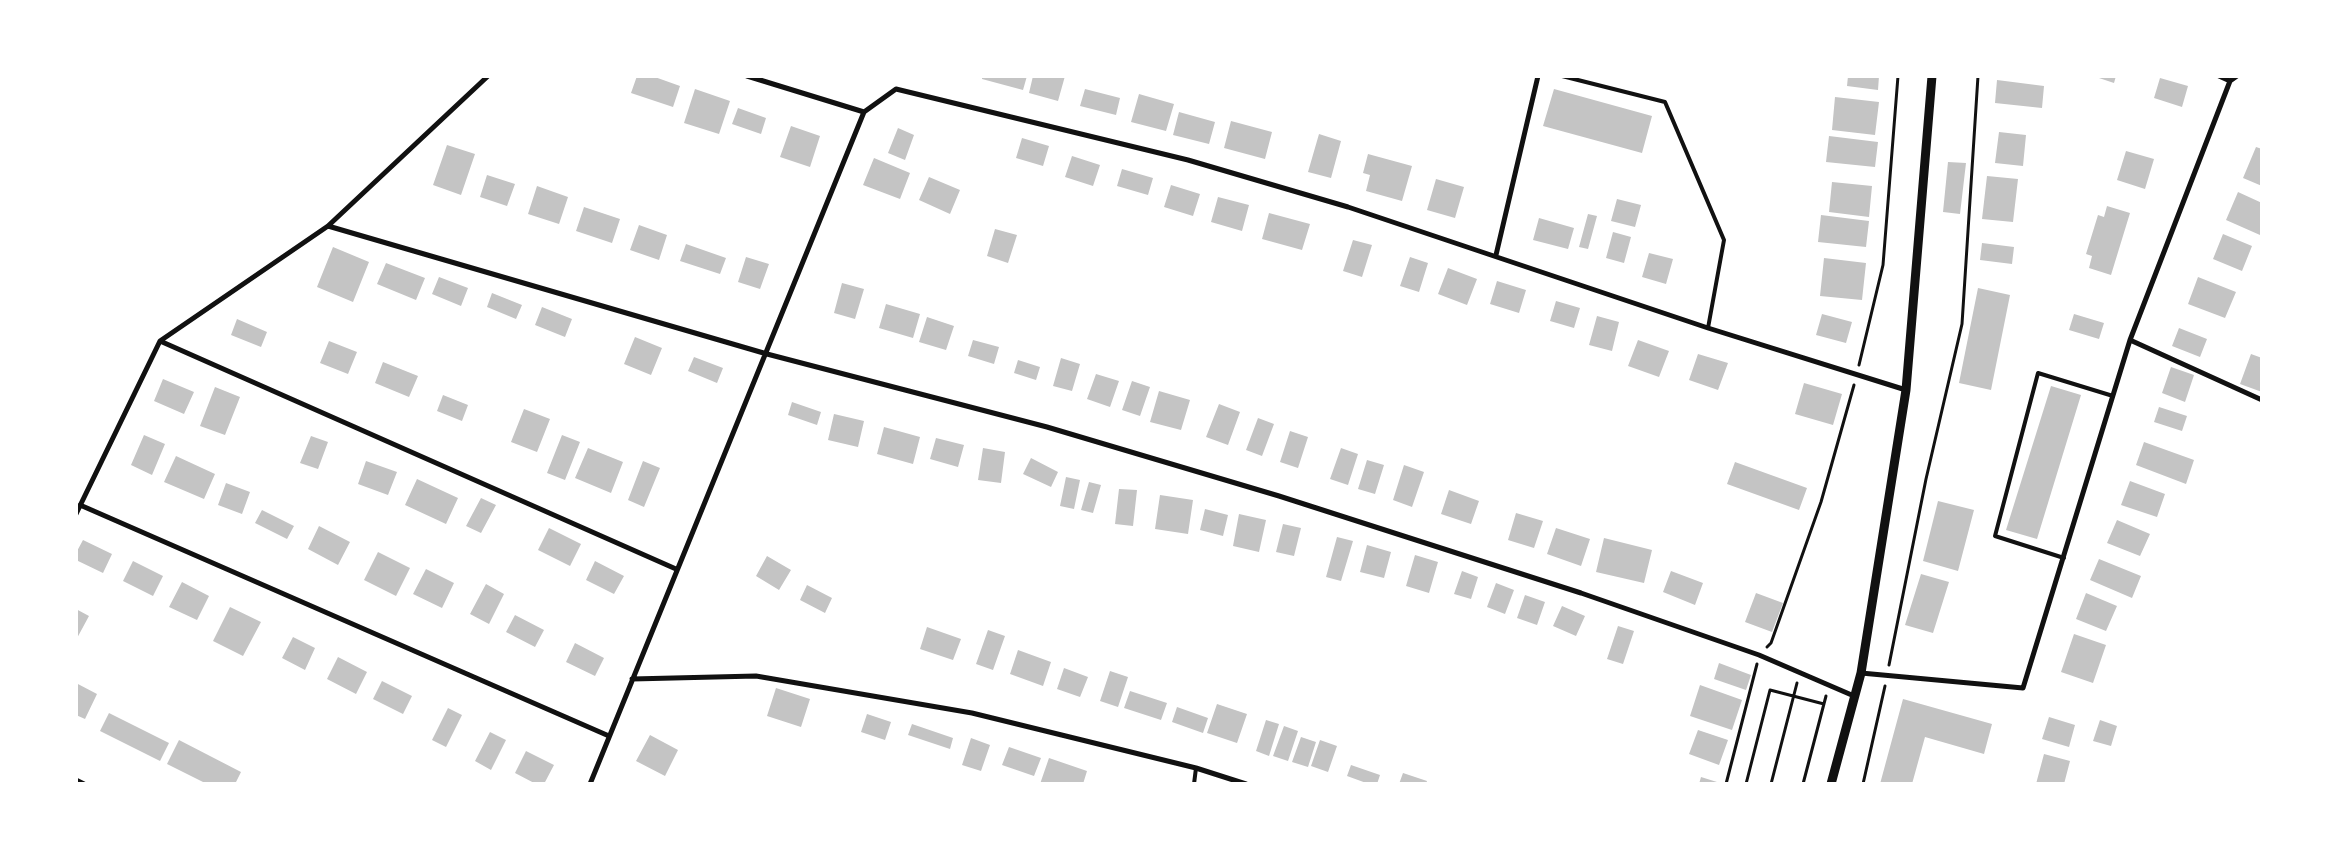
<!DOCTYPE html>
<html>
<head>
<meta charset="utf-8">
<style>
  body { margin:0 }
  #map { position:relative; width:2338px; height:860px; overflow:hidden; background:#fff; font-family:"PT Sans",sans-serif }
  canvas { display:block }
  .frame { position:absolute; inset:0; border:78px solid #fff; pointer-events:none }
</style>
</head>
<body>
<div id="map">
<canvas width="2338" height="860"></canvas>
<div class="frame"></div>
</div>
<script>
const context = document.querySelector('canvas').getContext('2d');
context.lineJoin = 'round';
function fill(path, color) { context.fillStyle = color; context.fill(path, 'evenodd'); }
const poly = rows => new Path2D(rows.map(r => 'M' + r).join(''));
function trace(path, color, width, dash) { context.strokeStyle = color; context.lineWidth = width; context.lineCap = dash ? 'butt' : 'round'; context.setLineDash(dash || []); context.stroke(path); }
const building = poly([
  [637,76,652,76,680,86,673,107,631,93],
  [982,76,1027,76,1023,90,982,79],
  [1033,76,1065,76,1058,101,1029,93],
  [1848,76,1879,76,1878,90,1847,86],
  [2093,76,2116,76,2114,83],
  [2160,78,2188,86,2182,107,2154,98],
  [1997,80,2044,86,2042,108,1995,103],
  [695,89,730,101,719,134,684,123],
  [1085,89,1120,98,1116,115,1080,106],
  [1554,89,1652,116,1642,153,1543,126],
  [1139,94,1174,104,1166,131,1131,122],
  [1835,97,1879,102,1875,135,1832,130],
  [738,108,766,118,761,134,732,124],
  [1179,112,1215,122,1209,144,1173,135],
  [1231,121,1272,132,1265,159,1224,148],
  [791,126,820,136,810,167,780,157],
  [898,128,914,135,905,160,888,153],
  [1999,132,2026,135,2023,166,1995,163],
  [1319,134,1341,141,1331,178,1308,172],
  [1829,136,1878,142,1875,167,1826,162],
  [1022,138,1049,146,1043,166,1016,158],
  [447,145,475,154,461,195,433,185],
  [2256,147,2262,149,2262,186,2243,178],
  [2126,151,2154,159,2145,189,2117,180],
  [1368,154,1412,166,1402,201,1366,191,1370,175,1363,173],
  [1072,156,1100,165,1093,186,1065,177],
  [874,158,910,173,900,199,863,185],
  [1948,162,1966,163,1960,214,1943,212],
  [1122,169,1153,178,1148,195,1117,186],
  [487,175,515,184,507,206,480,197],
  [1987,176,2018,179,2013,222,1982,219],
  [929,177,960,190,950,214,919,200],
  [1436,179,1464,187,1455,218,1427,210],
  [1832,182,1872,186,1869,217,1829,212],
  [1171,185,1200,194,1193,216,1164,207],
  [537,186,568,197,559,224,528,214],
  [2238,192,2262,203,2260,235,2226,220],
  [1218,197,1249,205,1242,231,1211,222],
  [1617,199,1641,205,1635,227,1611,221],
  [2107,206,2130,213,2111,275,2089,268,2092,256,2086,254,2098,215,2104,217],
  [584,207,620,219,612,243,576,231],
  [1269,213,1310,224,1302,250,1262,239],
  [1588,214,1597,216,1588,249,1579,247],
  [1821,215,1869,221,1866,247,1818,242],
  [1539,218,1574,228,1568,249,1533,240],
  [639,225,667,235,659,260,630,250],
  [995,229,1017,235,1008,263,987,256],
  [1613,232,1631,237,1624,263,1606,258],
  [2223,234,2252,246,2242,271,2213,259],
  [1353,240,1372,245,1362,277,1343,271],
  [1982,243,2014,247,2012,264,1980,260],
  [686,244,726,258,720,274,680,261],
  [333,247,369,262,353,302,317,287],
  [1649,253,1673,259,1666,284,1642,277],
  [746,257,769,264,760,289,738,282],
  [1410,257,1428,263,1419,292,1400,286],
  [1824,258,1866,263,1862,300,1820,296],
  [386,263,425,278,416,300,377,284],
  [1448,268,1477,279,1467,305,1438,294],
  [439,277,468,288,461,306,432,294],
  [2198,277,2236,292,2225,318,2188,304],
  [1497,281,1526,290,1519,313,1490,304],
  [842,283,864,289,855,319,834,313],
  [1978,288,2010,295,1991,390,1959,383],
  [492,293,522,305,516,319,487,307],
  [1556,301,1580,308,1574,328,1550,321],
  [886,304,920,314,913,338,879,328],
  [542,307,572,319,565,337,535,325],
  [1822,314,1852,322,1846,343,1816,335],
  [2074,314,2104,323,2099,339,2069,330],
  [1597,316,1619,322,1612,351,1589,345],
  [927,317,954,326,946,350,919,342],
  [237,319,267,332,261,347,231,335],
  [2179,328,2207,339,2200,357,2172,346],
  [635,337,662,348,651,375,624,364],
  [973,340,999,347,994,364,968,356],
  [1638,340,1669,351,1659,377,1628,366],
  [329,341,357,352,348,374,320,363],
  [1698,354,1728,363,1718,390,1689,380],
  [2251,354,2262,358,2262,392,2240,384],
  [694,357,723,368,717,383,688,371],
  [1061,358,1080,364,1072,391,1053,386],
  [1018,360,1040,367,1036,380,1014,373],
  [383,362,418,376,409,397,375,383],
  [2171,367,2194,375,2185,402,2162,393],
  [1096,374,1119,381,1110,407,1087,399],
  [163,379,194,392,184,414,154,401],
  [1132,381,1150,387,1140,416,1122,410],
  [1804,383,1842,394,1833,425,1795,414],
  [2051,386,2081,395,2037,539,2006,530],
  [215,387,240,397,225,435,200,426],
  [1159,391,1190,400,1181,430,1150,422],
  [443,395,468,405,462,421,437,411],
  [792,402,821,412,817,425,788,415],
  [1219,404,1240,412,1228,445,1206,437],
  [2159,407,2187,416,2182,431,2154,422],
  [524,409,550,419,537,452,511,442],
  [834,414,864,421,858,447,828,440],
  [1258,418,1274,424,1262,456,1246,450],
  [884,427,920,437,913,464,877,454],
  [1290,431,1308,437,1298,468,1280,462],
  [144,435,165,444,152,475,131,465],
  [562,435,580,442,565,480,547,473],
  [311,436,328,442,318,469,300,463],
  [936,438,964,445,958,467,930,459],
  [2144,442,2194,460,2186,484,2136,465],
  [588,448,623,462,611,493,575,478],
  [983,448,1005,452,1001,483,978,480],
  [1341,448,1358,454,1348,485,1330,479],
  [176,456,215,474,204,499,164,482],
  [1031,458,1058,472,1051,487,1023,474],
  [1367,460,1384,465,1375,494,1358,489],
  [366,461,397,472,388,495,358,484],
  [643,461,660,468,644,507,628,500],
  [1735,462,1807,488,1799,510,1727,484],
  [1404,465,1424,472,1412,507,1393,500],
  [1066,477,1080,480,1074,509,1060,506],
  [417,479,458,498,446,524,405,505],
  [2130,481,2165,494,2157,517,2121,505],
  [1089,482,1101,485,1093,513,1081,510],
  [226,483,250,492,242,514,218,505],
  [1119,489,1137,490,1133,526,1115,524],
  [1449,490,1479,501,1471,524,1441,514],
  [1160,495,1193,500,1188,534,1155,529],
  [481,498,496,505,481,533,466,526],
  [1938,501,1974,510,1958,571,1923,561],
  [1205,509,1228,515,1223,536,1200,530],
  [262,510,294,526,287,539,255,523],
  [1516,513,1543,521,1534,548,1508,540],
  [1239,514,1266,520,1259,552,1233,546],
  [2117,520,2150,534,2140,556,2107,543],
  [1283,524,1301,528,1294,556,1276,552],
  [319,526,350,542,338,565,308,549],
  [549,528,581,544,570,566,538,550],
  [1556,528,1590,539,1581,566,1547,554],
  [1337,537,1353,541,1341,581,1326,577],
  [1604,538,1652,550,1644,583,1596,572],
  [83,540,112,554,103,573,76,560,76,553],
  [1367,545,1391,552,1384,578,1360,572],
  [378,552,410,568,396,596,364,580],
  [1415,555,1438,562,1429,593,1406,586],
  [767,556,791,570,779,590,756,576],
  [2099,559,2141,576,2132,598,2090,580],
  [133,561,163,576,153,596,123,581],
  [595,561,624,576,614,594,586,580],
  [426,569,454,583,442,608,413,594],
  [1462,571,1478,577,1471,599,1454,594],
  [1671,571,1703,583,1695,605,1663,592],
  [1921,574,1949,582,1933,633,1905,625],
  [182,582,209,596,197,620,169,607],
  [1496,583,1514,590,1505,614,1487,607],
  [486,584,504,594,489,624,470,614],
  [807,585,832,598,825,613,800,600],
  [1756,593,1783,603,1772,632,1745,622],
  [2086,593,2117,606,2106,631,2076,619],
  [1525,595,1545,602,1537,625,1517,618],
  [1562,606,1585,616,1576,636,1553,626],
  [230,607,261,622,243,656,213,641],
  [76,609,89,616,76,640],
  [515,615,544,630,535,647,506,632],
  [1618,626,1634,631,1623,664,1607,659],
  [927,627,961,639,953,660,920,649],
  [988,630,1005,636,993,670,976,664],
  [2074,634,2106,645,2093,683,2061,672],
  [293,637,315,648,305,670,282,658],
  [575,643,604,658,595,676,566,662],
  [1018,650,1051,662,1043,686,1010,674],
  [338,657,367,672,356,694,327,679],
  [1719,663,1751,675,1746,690,1714,679],
  [1064,668,1088,677,1080,697,1057,689],
  [1110,671,1128,677,1118,707,1100,701],
  [382,681,412,696,403,714,373,699],
  [76,683,97,694,85,719,76,715],
  [1700,685,1742,700,1732,730,1690,716],
  [776,688,810,699,801,727,767,716],
  [1130,691,1167,703,1161,720,1124,708],
  [1903,699,1992,724,1984,754,1925,737,1912,784,1880,784],
  [1217,704,1247,714,1237,743,1207,733],
  [1177,707,1208,718,1203,733,1172,722],
  [448,708,462,715,446,747,432,740],
  [109,713,169,743,160,761,100,731],
  [867,714,891,722,885,740,861,732],
  [2049,717,2075,725,2069,747,2042,739],
  [1266,720,1279,724,1269,756,1256,751],
  [2100,720,2117,726,2111,746,2093,741],
  [912,724,953,738,950,749,908,735],
  [1284,726,1298,731,1288,761,1273,756],
  [1698,730,1728,740,1719,765,1689,754],
  [490,732,506,740,491,770,475,761],
  [650,735,678,750,665,776,636,761],
  [1301,737,1316,742,1308,767,1292,762],
  [971,738,990,745,981,771,962,765],
  [179,740,241,772,235,784,207,784,167,764],
  [1320,740,1337,746,1328,772,1311,766],
  [1009,747,1041,758,1034,776,1002,765],
  [526,751,554,765,544,784,536,784,515,773],
  [2044,754,2070,761,2064,784,2036,784],
  [1049,758,1087,771,1083,784,1040,784],
  [1351,765,1380,775,1377,784,1369,784,1347,776],
  [1403,773,1427,781,1426,784,1399,784],
  [1701,777,1717,782,1716,784,1699,784]
]);
const path = poly([
  [1859,365,1883,265,1898,76],
  [1767,647,1771,643,1821,502,1854,385],
  [1889,665,1926,479,1962,324,1978,76],
  [1726,784,1757,664],
  [1746,784,1770,690,1824,704],
  [1771,784,1797,683],
  [1803,784,1826,696],
  [1863,784,1885,686]
]);
const service = poly([
  [1562,76,1665,102,1724,240,1708,328],
  [2064,558,1995,536,2038,373,2113,396],
  [1194,784,1196,768]
]);
const minor = poly([
  [747,76,864,112,896,89,1188,160,1348,207,1708,328,1906,390],
  [2219,76,2230,81],
  [328,226,767,354,1047,427,1279,496,1581,593,1759,655,1854,696],
  [1496,255,1538,76],
  [2130,340,2262,400],
  [160,341,676,569],
  [80,505,609,736],
  [76,514,160,341,328,226,488,76],
  [1861,673,2023,688,2130,340,2230,81,2237,76],
  [632,679,756,676,972,713,1196,768,1246,784],
  [76,780,84,784],
  [590,784,864,112]
]);
const tertiary = poly([
  [1831,784,1861,673,1906,390,1932,76]
]);
fill(building, '#c4c4c4');
trace(path, '#111', 3);
trace(service, '#111', 4);
trace(minor, '#111', 5);
trace(tertiary, '#111', 9);
</script>
</body>
</html>
